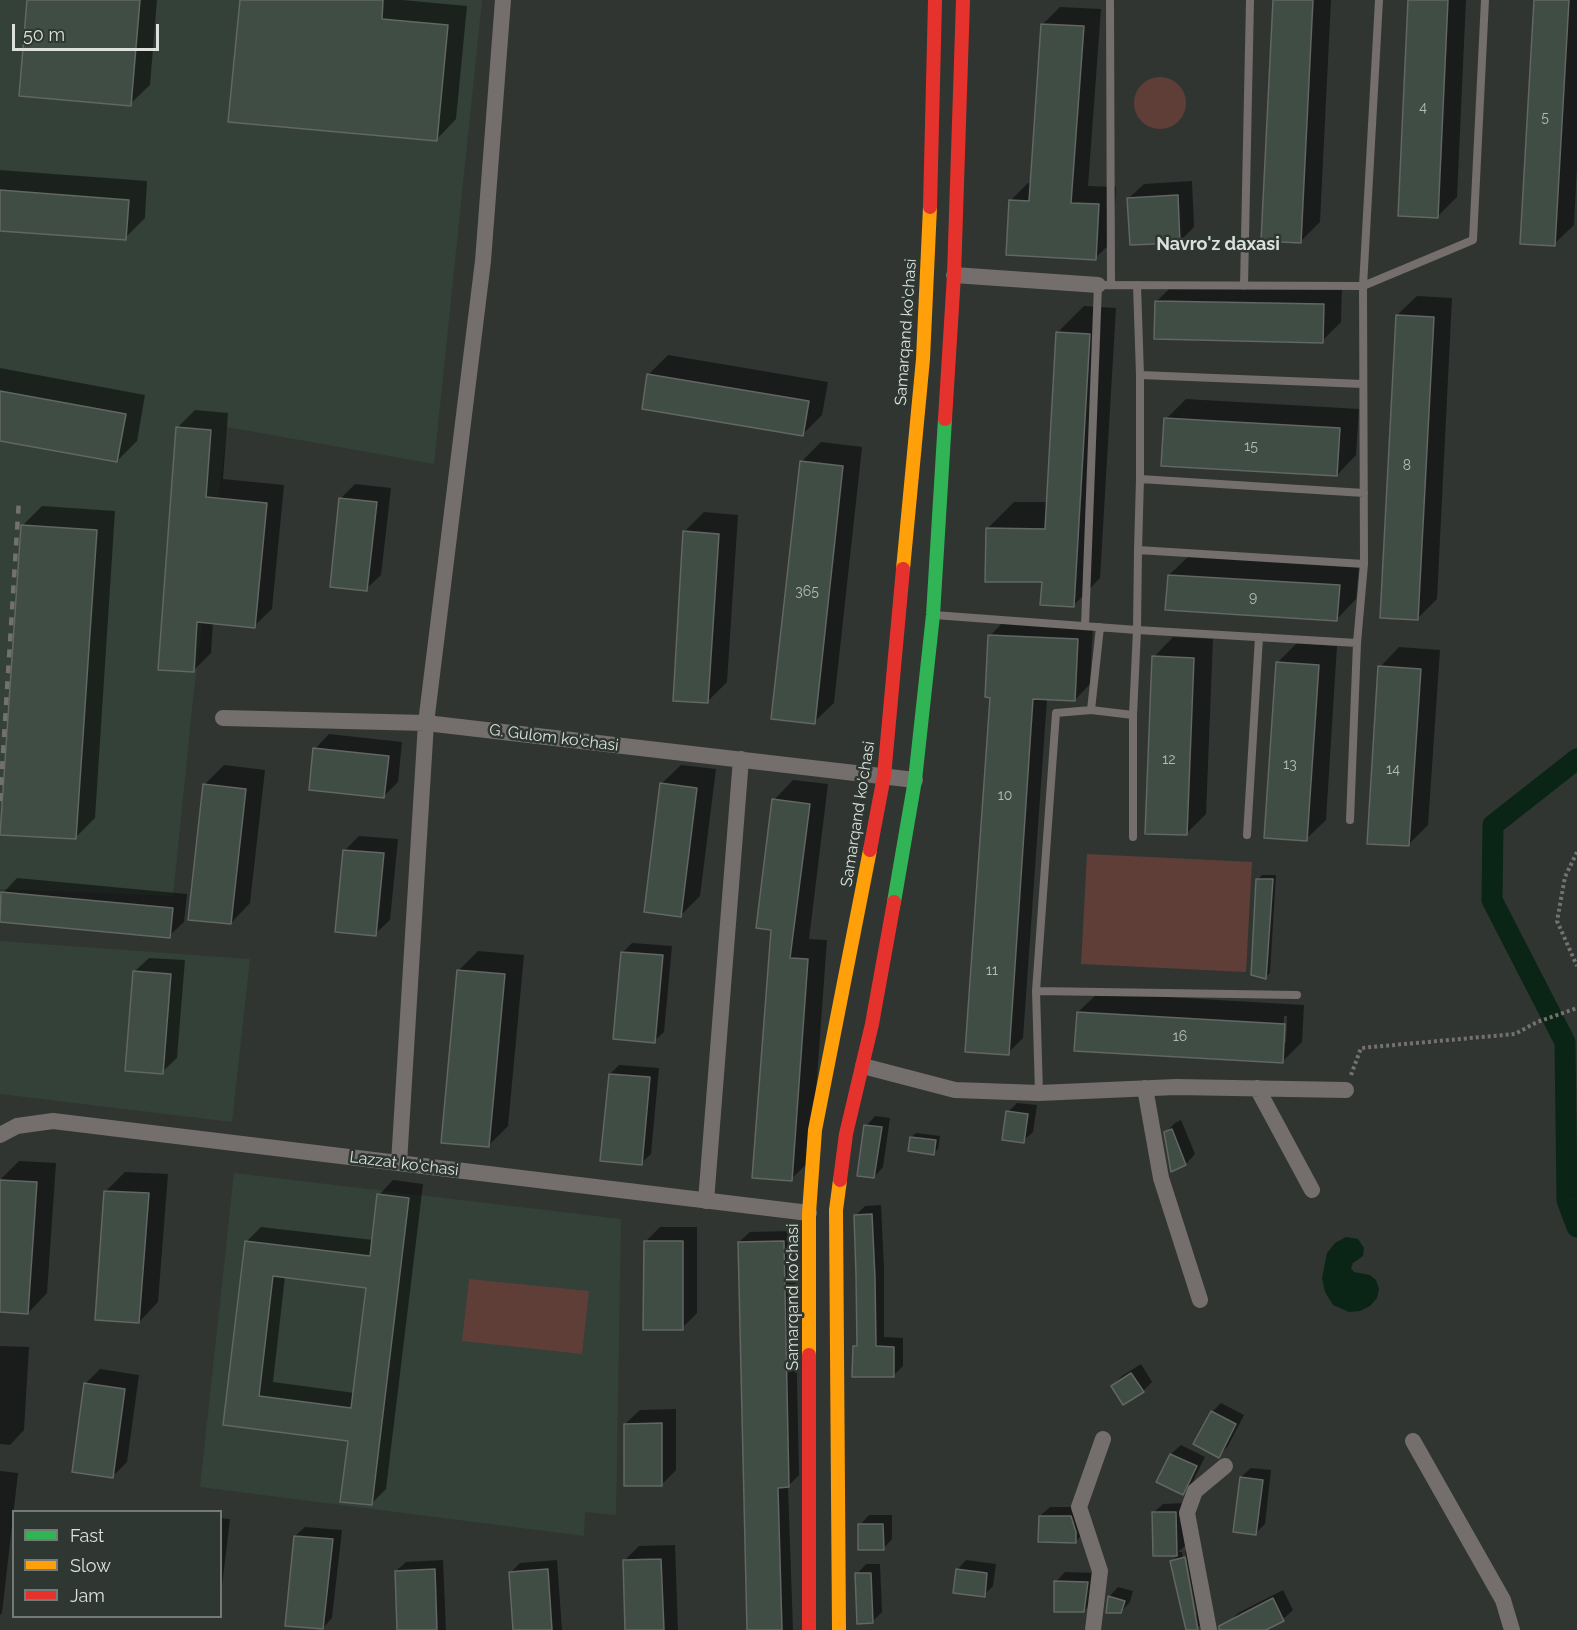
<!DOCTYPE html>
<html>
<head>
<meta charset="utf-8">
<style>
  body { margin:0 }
  #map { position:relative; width:1577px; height:1630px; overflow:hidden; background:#303532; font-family:Raleway,sans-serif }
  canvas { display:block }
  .legend { position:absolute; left:12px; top:1510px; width:210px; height:108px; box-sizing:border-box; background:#2e3731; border:2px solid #747b76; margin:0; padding:8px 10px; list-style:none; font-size:18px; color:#dce1dd }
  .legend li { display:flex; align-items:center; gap:12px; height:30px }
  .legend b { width:30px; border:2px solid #747b76 }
  .scale { position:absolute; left:12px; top:24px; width:147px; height:27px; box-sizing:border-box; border:3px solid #dce1dd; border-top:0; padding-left:8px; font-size:18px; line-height:21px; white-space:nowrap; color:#dce1dd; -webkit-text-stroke:4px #2e3731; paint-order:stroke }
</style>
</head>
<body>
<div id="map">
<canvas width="1577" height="1630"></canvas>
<ul class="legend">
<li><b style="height:8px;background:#30b455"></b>Fast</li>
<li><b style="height:8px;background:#ff9f0a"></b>Slow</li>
<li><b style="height:8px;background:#e5322d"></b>Jam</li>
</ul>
<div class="scale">50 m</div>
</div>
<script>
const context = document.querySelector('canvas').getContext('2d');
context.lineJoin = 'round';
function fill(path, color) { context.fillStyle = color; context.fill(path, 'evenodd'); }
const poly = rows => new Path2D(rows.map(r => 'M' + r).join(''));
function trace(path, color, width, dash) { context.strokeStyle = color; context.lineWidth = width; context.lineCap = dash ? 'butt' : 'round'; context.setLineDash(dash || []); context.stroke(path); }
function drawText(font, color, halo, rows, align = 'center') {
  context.font = font + ' Raleway,sans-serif'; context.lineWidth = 5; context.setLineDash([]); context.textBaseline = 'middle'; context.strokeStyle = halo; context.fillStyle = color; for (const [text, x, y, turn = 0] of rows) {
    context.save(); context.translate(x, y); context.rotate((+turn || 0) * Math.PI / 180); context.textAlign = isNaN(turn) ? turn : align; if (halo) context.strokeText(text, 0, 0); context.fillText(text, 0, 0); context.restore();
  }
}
const built = poly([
  [0,0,482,0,434,464,227,427,194,690,173,896,0,889],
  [0,941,250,959,232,1122,0,1094],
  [234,1173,621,1219,616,1515,585,1512,584,1536,200,1487]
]);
const green = poly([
  '1134 103a26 26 0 1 1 52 0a26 26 0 1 1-52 0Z',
  [1087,854,1252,862,1246,972,1081,964],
  [469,1279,589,1291,582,1354,462,1341]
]);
const water = poly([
  [1346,1237,1358,1239,1364,1248,1363,1256,1353,1263,1351,1268,1354,1272,1370,1275,1376,1280,1379,1289,1377,1298,1370,1306,1360,1311,1349,1312,1333,1305,1325,1292,1322,1278,1327,1253,1335,1243]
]);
const shadow = poly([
  [29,0,157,0,150,85,130,104],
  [241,0,402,0,467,6,456,119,437,139],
  [1274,0,1331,0,1320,222,1300,242],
  [1409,0,1466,0,1457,197,1437,217],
  [1536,0,1577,0,1577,167,1574,225,1554,244],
  [1060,7,1101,9,1088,186,1116,187,1113,241,1095,258,1011,200,1028,183,1032,183,1043,24],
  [0,170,147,181,145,218,125,238,0,229],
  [1192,181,1194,227,1180,241,1129,198,1144,184],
  [1176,282,1342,285,1341,322,1322,341,1157,301],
  [1417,296,1452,298,1437,599,1418,618,1397,315],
  [1084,306,1116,308,1100,578,1074,605,1043,581,987,529,1014,502,1048,502,1057,333],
  [668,355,828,382,822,415,803,434,649,374],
  [0,368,145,395,137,441,117,461,0,440],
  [1186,399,1359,409,1356,455,1337,475,1166,419],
  [195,410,228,413,223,479,284,485,272,609,254,626,213,622,211,653,193,671,177,428],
  [821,442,862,447,834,703,814,722,801,462],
  [355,484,391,488,381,575,366,589,341,498],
  [42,506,115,511,95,818,75,838,22,526],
  [704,512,738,515,727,682,707,702,684,532],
  [1189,556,1359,566,1356,599,1337,619,1169,575],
  [1005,620,1093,624,1090,684,1075,700,1047,699,1023,1038,1008,1053,991,696,990,636],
  [1173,637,1213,639,1206,814,1186,834,1154,657],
  [1297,643,1337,646,1326,820,1306,839,1277,663],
  [1399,647,1440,650,1428,825,1408,845,1380,667],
  [329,734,402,742,398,782,383,797,315,749],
  [224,765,265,770,250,903,231,923,204,785],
  [681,765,716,769,700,896,681,915,661,784],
  [793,780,828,784,809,939,827,940,811,1160,791,1179,772,928,774,800],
  [359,836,398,839,390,920,375,934,345,850],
  [1262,875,1276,875,1270,973,1265,977,1257,880],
  [17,878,187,894,184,922,169,936,0,920,3,893],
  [632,943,672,946,664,1032,654,1041,623,952],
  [478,951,524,955,508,1126,488,1146,459,970],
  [149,958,185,960,177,1058,162,1072,134,972],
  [1098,993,1304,1005,1302,1042,1282,1062,1078,1012],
  [1284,1016,1287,1016,1286,1043,1283,1043],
  [619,1065,659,1068,651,1154,641,1163,610,1074],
  [1017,1103,1037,1105,1033,1132,1023,1141,1008,1112],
  [875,1116,890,1118,883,1167,874,1177,866,1126],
  [1181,1120,1195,1154,1186,1164,1165,1133,1175,1123],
  [916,1133,940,1136,938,1149,933,1153,911,1137],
  [19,1161,56,1163,47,1293,28,1313,0,1311,0,1180],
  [125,1172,168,1174,158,1302,139,1322,106,1191],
  [393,1180,423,1184,386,1489,371,1504,349,1440,225,1424,246,1242,261,1227,373,1240,379,1195],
  [285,1276,368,1287,355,1393,273,1382],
  [881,1205,884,1268,884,1337,903,1338,903,1366,893,1376,854,1347,858,1343,855,1216,865,1206],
  [660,1227,697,1227,697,1313,682,1328,645,1242],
  [794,1231,799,1475,788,1486,793,1630,748,1630,739,1242,750,1232],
  [0,1346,29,1347,24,1430,10,1445,0,1444],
  [1141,1364,1152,1382,1143,1391,1112,1386,1122,1376],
  [100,1369,139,1375,127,1462,113,1476,85,1384],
  [1221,1403,1244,1415,1228,1446,1219,1456,1212,1412],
  [676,1409,676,1470,662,1484,625,1424,640,1410],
  [1181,1445,1205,1457,1192,1483,1182,1493,1158,1481,1171,1454],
  [1251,1468,1271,1470,1265,1524,1255,1534,1241,1477],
  [0,1471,18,1473,2,1613,0,1615],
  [1185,1503,1186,1545,1178,1552,1182,1552,1193,1609,1195,1616,1197,1615,1185,1551,1194,1549,1207,1619,1197,1628,1190,1630,1188,1630,1172,1561,1179,1554,1154,1555,1153,1513,1163,1504],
  [1050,1507,1080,1507,1085,1532,1075,1542,1040,1516],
  [869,1515,892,1515,892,1539,883,1549,860,1525],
  [220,1518,230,1519,220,1603],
  [305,1527,342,1530,332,1618,323,1628,295,1536],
  [675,1545,678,1630,627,1630,624,1561,639,1546],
  [443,1560,446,1630,399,1630,396,1571,406,1562],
  [557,1560,562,1630,515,1630,510,1573,520,1563],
  [966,1560,996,1564,993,1586,984,1595,957,1570],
  [866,1564,880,1564,882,1612,872,1622,857,1574],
  [1065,1572,1097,1573,1093,1601,1084,1611,1056,1582],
  [1118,1587,1133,1591,1130,1602,1121,1612,1109,1597],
  [1283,1590,1293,1610,1283,1619,1262,1630,1233,1630,1229,1622,1238,1613]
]);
const canal = poly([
  [1577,759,1493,825,1492,900,1565,1042,1567,1200,1577,1227]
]);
const building = poly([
  [27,0,140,0,131,106,19,96,27,0],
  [240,0,383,0,382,19,448,25,437,141,228,122,240,0],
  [1273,0,1313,0,1301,243,1261,241,1273,0],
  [1408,0,1448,0,1438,218,1398,216,1408,0],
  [1534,0,1569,0,1555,246,1520,244,1534,0],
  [1041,24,1084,26,1071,203,1099,204,1096,260,1006,255,1009,200,1029,201,1041,24],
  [0,190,129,200,126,240,0,231,0,190],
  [1178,195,1180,243,1130,245,1127,198,1178,195],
  [1155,301,1324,304,1323,343,1154,339,1155,301],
  [1396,315,1434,317,1418,620,1380,618,1396,315],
  [1056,332,1090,334,1074,607,1040,605,1042,582,985,582,986,528,1045,529,1056,332],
  [647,374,809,401,803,436,642,409,647,374],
  [0,391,126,414,117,462,0,441,0,391],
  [1164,418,1340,428,1337,476,1161,466,1164,418],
  [176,427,211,430,206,497,267,503,255,628,197,622,194,672,158,670,176,427],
  [800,461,843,466,815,724,771,719,800,461],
  [339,498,377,502,367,591,330,587,339,498],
  [21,525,97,530,76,839,0,835,21,525],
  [683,531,719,534,708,703,673,701,683,531],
  [1168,575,1340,585,1337,621,1165,610,1168,575],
  [988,635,1078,639,1075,701,1033,699,1009,1055,965,1052,990,698,985,697,988,635],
  [1152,656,1194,658,1187,835,1145,834,1152,656],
  [1276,662,1319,665,1307,841,1264,838,1276,662],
  [1378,666,1421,669,1409,846,1367,844,1378,666],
  [313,748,389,756,384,798,309,790,313,748],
  [660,783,697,788,681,917,644,912,660,783],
  [203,784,246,789,231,924,188,920,203,784],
  [772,799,810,804,790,958,808,959,792,1181,752,1178,771,930,756,928,772,799],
  [343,850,384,853,376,936,335,932,343,850],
  [1256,879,1273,879,1266,979,1251,975,1256,879],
  [1,892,173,908,170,938,0,922,1,892],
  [621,952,663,955,655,1043,613,1039,621,952],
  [457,970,505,974,489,1147,441,1143,457,970],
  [133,971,171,974,163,1074,125,1071,133,971],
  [1077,1012,1285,1024,1283,1063,1074,1051,1077,1012],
  [609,1074,650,1077,642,1165,600,1161,609,1074],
  [1006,1111,1028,1114,1024,1143,1002,1140,1006,1111],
  [864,1125,882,1127,874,1178,857,1176,864,1125],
  [1172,1129,1186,1165,1171,1172,1164,1132,1172,1129],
  [910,1137,936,1140,934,1155,908,1151,910,1137],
  [0,1180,37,1182,28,1314,0,1312,0,1180],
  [104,1191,149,1193,139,1323,95,1320,104,1191],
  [377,1194,409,1198,372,1505,340,1502,348,1441,223,1425,245,1241,370,1256,377,1194],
  [273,1276,366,1288,351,1408,259,1396,273,1276],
  [872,1214,875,1278,876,1346,894,1347,894,1377,852,1377,853,1346,857,1346,856,1275,854,1215,872,1214],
  [644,1241,683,1241,683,1330,643,1330,644,1241],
  [784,1241,789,1487,778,1488,782,1630,747,1630,738,1242,784,1241],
  [1131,1373,1144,1392,1123,1405,1111,1386,1131,1373],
  [84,1383,125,1389,113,1478,72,1472,84,1383],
  [1211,1411,1236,1424,1219,1458,1193,1444,1211,1411],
  [662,1423,662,1486,624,1486,624,1424,662,1423],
  [1170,1454,1197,1466,1183,1495,1156,1482,1170,1454],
  [1240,1477,1263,1480,1256,1535,1233,1532,1240,1477],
  [1152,1512,1176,1512,1177,1556,1153,1556,1152,1512],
  [1039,1516,1071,1516,1076,1532,1076,1543,1038,1542,1039,1516],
  [858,1524,883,1524,884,1550,858,1550,858,1524],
  [294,1536,333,1539,323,1629,285,1626,294,1536],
  [1185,1557,1198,1630,1186,1630,1170,1561,1185,1557],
  [661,1559,664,1630,625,1630,623,1560,661,1559],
  [435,1569,437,1630,397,1630,395,1571,435,1569],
  [548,1569,552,1630,513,1630,509,1572,548,1569],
  [956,1569,987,1573,985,1597,953,1593,956,1569],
  [855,1573,871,1573,873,1623,857,1624,855,1573],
  [1054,1581,1088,1582,1084,1612,1054,1612,1054,1581],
  [1108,1596,1125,1601,1121,1613,1106,1613,1108,1596],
  [1273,1598,1284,1621,1266,1630,1219,1630,1219,1626,1273,1598]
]);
const path = poly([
  [1577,852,1565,877,1557,921,1577,966],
  [1351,1075,1361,1048,1515,1034,1537,1022,1577,1008]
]);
const lane = poly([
  [1110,0,1111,285],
  [1379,0,1363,286,1473,240,1485,0],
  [1137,285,1140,375,1363,384],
  [1244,286,1250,0],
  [1140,479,1364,493],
  [1138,550,1140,479,1140,375],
  [934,615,1137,630,1357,643],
  [1085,626,1098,285,1363,286,1364,564],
  [1091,710,1133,715],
  [1247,835,1259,637],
  [1133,837,1133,715,1137,630,1138,550,1364,564,1357,643,1350,820],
  [1036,991,1297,995],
  [1039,1093,1036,991,1056,713,1091,710,1100,627]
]);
const street = poly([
  [954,275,1098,285],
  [223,718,426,723,915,780],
  [863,1066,955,1090,1039,1093,1176,1087,1346,1090],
  [1145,1088,1161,1178,1200,1300],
  [1257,1088,1312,1190],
  [0,1135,17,1126,53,1121,809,1213],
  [399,1163,426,723,483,261,503,0],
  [706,1201,741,759],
  [1413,1441,1503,1600,1512,1630],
  [1093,1630,1100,1571,1079,1507,1103,1439],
  [1209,1630,1187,1513,1195,1491,1225,1466]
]);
const fast = poly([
  [894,902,915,780,933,615,945,419]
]);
const slow = poly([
  [903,569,923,359,930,207],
  [809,1355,809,1213,815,1130,870,850],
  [839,1630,836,1210,840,1180]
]);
const jam = poly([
  [930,207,935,0],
  [945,419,954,275,963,0],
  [870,850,884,776,903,569],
  [840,1180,846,1134,872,1024,894,902],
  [809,1355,809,1630]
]);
const rail = poly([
  [0,801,19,499]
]);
const numberNames = [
  ["4",1423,108],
  ["5",1545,118],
  ["15",1251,447],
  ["8",1407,466],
  ["365",807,592],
  ["9",1253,598],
  ["12",1169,760],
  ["13",1290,765],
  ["14",1393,770],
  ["10",1005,796],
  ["11",992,971],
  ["16",1180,1037]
];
const streetNames = [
  ["Samarqand ko'chasi",906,332,-86],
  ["G. Gulom ko'chasi",554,738,7],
  ["Samarqand ko'chasi",858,814,-81],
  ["Lazzat ko'chasi",404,1164,7],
  ["Samarqand ko'chasi",793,1297,-90]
];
const neighbourhoodNames = [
  ["Navro'z daxasi",1218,245]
];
fill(built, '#334138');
fill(green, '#5f3e38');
fill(water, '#0a2516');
fill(shadow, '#0007');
trace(canal, '#0a2516', 21);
fill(building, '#404d45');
trace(building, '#626664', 1.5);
trace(path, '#75716f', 4, [3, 3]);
trace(lane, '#746e6d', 8);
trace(street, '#746e6d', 16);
trace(fast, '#30b455', 14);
trace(slow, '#ff9f0a', 14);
trace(jam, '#e5322d', 14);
trace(rail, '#73716f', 4.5, [8, 8]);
drawText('14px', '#b5bcb7', null, numberNames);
drawText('16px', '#dce1dd', '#2e3731', streetNames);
drawText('bold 18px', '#dce1dd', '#2e3731', neighbourhoodNames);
</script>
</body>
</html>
